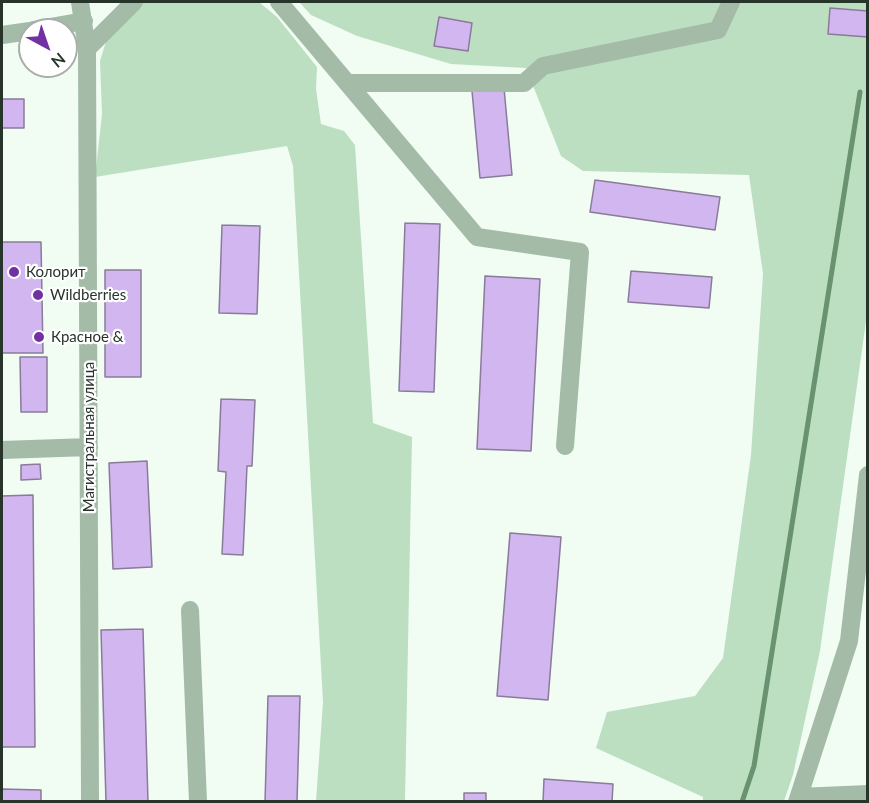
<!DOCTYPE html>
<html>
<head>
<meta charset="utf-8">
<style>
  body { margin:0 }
  #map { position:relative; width:869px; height:803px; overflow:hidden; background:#f1fdf3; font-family:Lato,sans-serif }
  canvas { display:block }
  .frame { position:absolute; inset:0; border:3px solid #27342a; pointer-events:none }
  .north { position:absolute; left:18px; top:18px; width:60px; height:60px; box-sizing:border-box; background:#fff; border:2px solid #a9aeaa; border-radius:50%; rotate:140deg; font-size:16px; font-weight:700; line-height:24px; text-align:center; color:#27342a }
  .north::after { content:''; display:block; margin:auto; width:21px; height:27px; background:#7230a5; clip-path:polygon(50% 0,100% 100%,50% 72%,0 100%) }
</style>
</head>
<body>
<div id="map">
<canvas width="869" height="803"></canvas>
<div class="frame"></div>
<div class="north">N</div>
</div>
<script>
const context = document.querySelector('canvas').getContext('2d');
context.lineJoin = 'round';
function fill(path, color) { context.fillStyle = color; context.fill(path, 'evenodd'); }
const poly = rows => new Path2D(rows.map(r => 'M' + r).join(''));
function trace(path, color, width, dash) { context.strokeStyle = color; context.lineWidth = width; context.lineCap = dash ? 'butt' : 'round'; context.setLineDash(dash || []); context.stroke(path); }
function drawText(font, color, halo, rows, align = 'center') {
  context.font = font + ' Lato,sans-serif'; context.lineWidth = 4.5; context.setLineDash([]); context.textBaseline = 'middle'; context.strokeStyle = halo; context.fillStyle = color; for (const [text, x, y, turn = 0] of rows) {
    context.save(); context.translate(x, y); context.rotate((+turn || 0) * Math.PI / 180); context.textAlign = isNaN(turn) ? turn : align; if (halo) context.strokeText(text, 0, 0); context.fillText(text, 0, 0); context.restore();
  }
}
const green = poly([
  [137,2,259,2,277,17,317,67,316,89,321,124,344,131,355,145,373,423,412,437,405,801,316,801,323,702,293,166,287,146,95,177,102,114,100,61,111,25],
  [299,2,867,2,867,314,820,651,793,775,784,801,703,801,703,797,596,748,607,712,695,696,723,658,751,455,763,274,749,175,583,171,561,156,526,68,451,64,357,36,311,15]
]);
const stream = poly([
  [742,802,754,766,860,92]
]);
const building = poly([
  [830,8,868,11,868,37,828,34,830,8],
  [439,17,472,23,468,51,434,46,439,17],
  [504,88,512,175,480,178,472,91,504,88],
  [2,99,24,99,24,128,2,128,2,99],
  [595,180,720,197,715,230,590,212,595,180],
  [405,223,440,224,434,392,399,391,405,223],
  [222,225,260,226,257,314,219,313,222,225],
  [2,242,41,242,43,353,2,353,2,242],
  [105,270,141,270,141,377,105,377,105,270],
  [631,271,712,277,709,308,628,302,631,271],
  [485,276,540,279,531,451,477,449,485,276],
  [20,357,47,357,47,412,21,412,20,357],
  [221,399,255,400,252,466,247,466,243,555,222,554,226,472,218,471,221,399],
  [147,461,152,567,113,569,109,463,147,461],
  [40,464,41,479,21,480,21,465,40,464],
  [33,495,35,747,2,747,2,496,33,495],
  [510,533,561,537,548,700,497,696,510,533],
  [143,629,148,802,106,802,101,630,143,629],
  [268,696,300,696,297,802,265,802,268,696],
  [544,779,613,784,612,802,543,802,544,779],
  [2,789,41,790,41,802,2,802,2,789],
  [464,793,486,793,486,802,464,802,464,793]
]);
const minor = poly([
  [80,2,87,49,90,802],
  [279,2,477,237,580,252,565,446],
  [33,30,84,21],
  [2,35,30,31],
  [87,49,134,2],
  [347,83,524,83,543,66,718,30,731,2],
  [2,450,89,447],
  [190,610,198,802],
  [799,797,868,794],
  [797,802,849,641,868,475]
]);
const markers = [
  [14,272,6,"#7230a5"],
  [38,295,6,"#7230a5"],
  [39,337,6,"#7230a5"]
];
const poiNames = [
  ["Колорит",26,272],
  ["Wildberries",50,295],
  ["Красное &",51,337]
];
const streetNames = [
  ["Магистральная улица",89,437,-90]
];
fill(green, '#bcdfc2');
trace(stream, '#699271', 5);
fill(building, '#d1b6ef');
trace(building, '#897b99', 1.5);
trace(minor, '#a3bba7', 18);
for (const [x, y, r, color] of markers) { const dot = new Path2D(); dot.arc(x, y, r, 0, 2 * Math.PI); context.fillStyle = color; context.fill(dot); trace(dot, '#fff', 2); }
drawText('15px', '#27342a', '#fff', poiNames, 'left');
drawText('15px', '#27342a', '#fff', streetNames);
</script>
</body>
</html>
